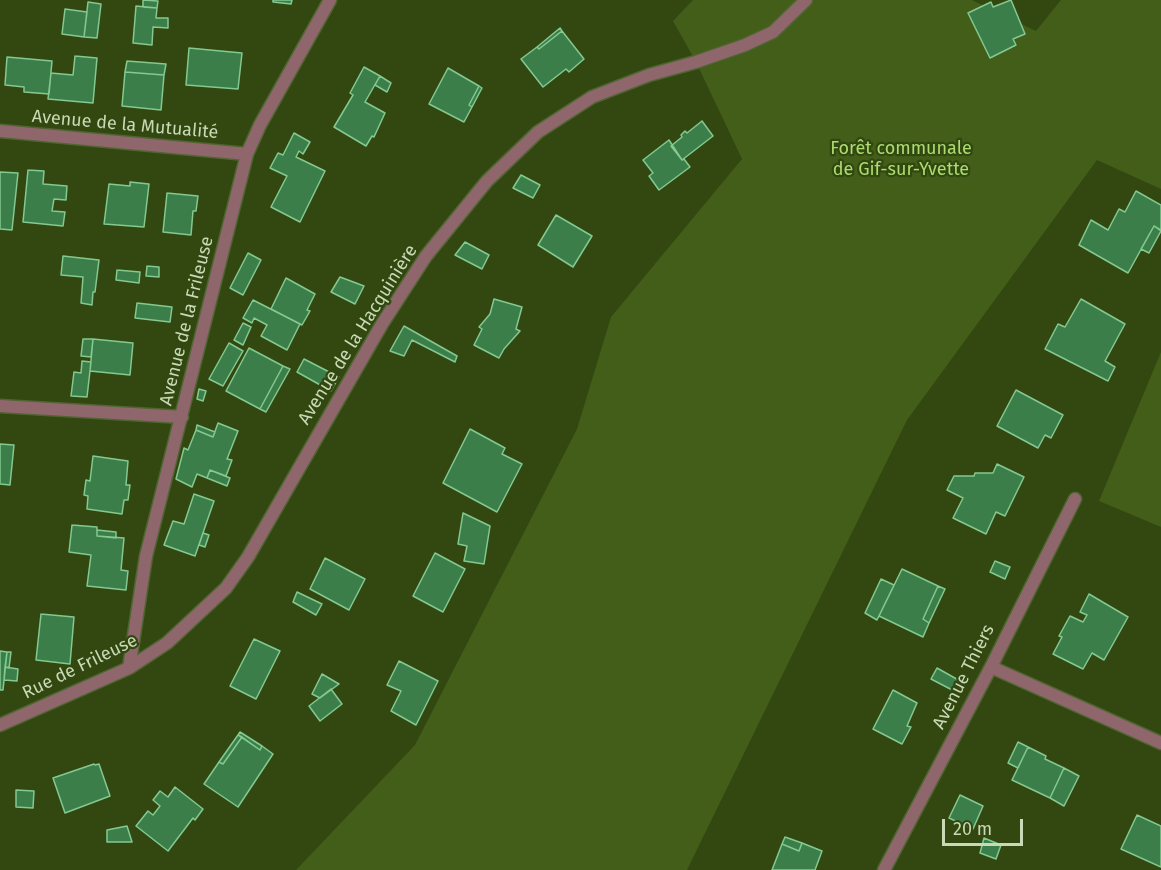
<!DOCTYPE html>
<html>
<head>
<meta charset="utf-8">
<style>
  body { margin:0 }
  #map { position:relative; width:1161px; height:870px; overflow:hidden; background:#324810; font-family:"Fira Sans",sans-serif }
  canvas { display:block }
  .scale { position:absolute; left:942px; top:819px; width:81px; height:27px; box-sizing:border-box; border:3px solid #c7d9b5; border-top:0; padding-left:8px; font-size:18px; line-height:21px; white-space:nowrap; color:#c7d9b5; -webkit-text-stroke:4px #324810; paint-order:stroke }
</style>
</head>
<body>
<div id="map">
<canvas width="1161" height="870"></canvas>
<div class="scale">20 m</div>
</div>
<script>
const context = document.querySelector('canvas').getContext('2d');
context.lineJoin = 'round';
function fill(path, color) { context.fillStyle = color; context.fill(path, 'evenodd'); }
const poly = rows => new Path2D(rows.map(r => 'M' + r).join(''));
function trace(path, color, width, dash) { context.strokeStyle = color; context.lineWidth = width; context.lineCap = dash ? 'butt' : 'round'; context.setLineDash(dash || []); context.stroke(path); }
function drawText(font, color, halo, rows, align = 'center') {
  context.font = font + ' "Fira Sans",sans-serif'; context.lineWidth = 4.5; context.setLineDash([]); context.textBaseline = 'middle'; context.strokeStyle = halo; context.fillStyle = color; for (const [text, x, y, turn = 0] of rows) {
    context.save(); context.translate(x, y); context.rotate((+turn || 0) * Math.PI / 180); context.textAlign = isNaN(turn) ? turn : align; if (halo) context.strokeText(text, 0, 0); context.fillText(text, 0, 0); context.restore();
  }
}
const green = poly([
  [693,0,972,0,1036,31,1061,0,1161,0,1161,189,1097,160,907,420,687,870,296,870,415,745,577,429,611,317,742,159,696,62,673,21],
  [1161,352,1161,527,1099,501]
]);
const building = poly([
  [143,0,158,1,157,8,143,7,143,0],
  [273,0,292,0,291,4,273,2,273,0],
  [1011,0,1025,34,1013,39,1016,45,990,58,968,13,991,2,993,7,1011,0],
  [88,2,101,4,97,38,84,37,88,2],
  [136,6,157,8,156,18,168,18,168,28,153,27,152,45,133,43,136,6],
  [65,9,87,12,84,37,62,34,65,9],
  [560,28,562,31,539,49,537,47,560,28],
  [562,31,584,59,569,72,566,69,543,87,521,59,537,47,539,49,562,31],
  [189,48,242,53,238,89,186,85,189,48],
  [75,56,97,58,93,103,48,99,51,73,73,75,75,56],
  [7,57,52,61,49,94,24,92,24,87,5,85,7,57],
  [127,61,166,64,164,75,125,72,127,61],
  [364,67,380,76,365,102,385,113,374,137,372,136,366,146,334,127,353,95,350,93,364,67],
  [448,68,479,86,469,105,472,107,464,122,429,104,448,68],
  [125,72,164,75,161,110,122,106,125,72],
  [380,76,391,83,387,92,375,85,380,76],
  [479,86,482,88,472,107,469,105,479,86],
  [702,121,713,136,682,160,671,146,682,137,681,135,685,131,687,133,702,121],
  [294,133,310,142,303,154,299,151,296,157,325,171,300,222,271,207,287,176,270,168,278,153,283,155,294,133],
  [669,140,682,160,684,159,690,167,659,190,649,176,653,173,643,160,669,140],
  [28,170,44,171,43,184,67,186,66,200,54,199,52,211,65,212,63,226,23,222,28,170],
  [0,172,18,173,12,230,0,229,0,172],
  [521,175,540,185,533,198,513,188,521,175],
  [130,182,149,184,144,227,104,224,109,184,130,186,130,182],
  [1136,191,1161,205,1161,230,1154,226,1128,273,1079,245,1091,220,1108,230,1119,209,1125,212,1136,191],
  [167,193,198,196,196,211,193,211,191,235,163,232,167,193],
  [556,215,592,236,573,267,538,245,556,215],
  [1154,226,1161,231,1149,253,1141,249,1154,226],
  [465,242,489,255,482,269,455,255,465,242],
  [248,253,261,260,243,295,230,288,248,253],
  [63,256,99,260,95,292,93,292,92,305,81,303,83,277,61,275,63,256],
  [147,266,159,267,159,277,146,276,147,266],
  [117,270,140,272,139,283,116,280,117,270],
  [340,277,364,286,355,304,331,292,340,277],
  [286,278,315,294,307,310,310,311,302,325,271,309,286,278],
  [494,299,522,307,516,329,520,331,504,349,499,358,474,345,482,329,479,327,490,314,494,299],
  [1081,299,1125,324,1105,361,1115,367,1108,381,1045,349,1058,324,1065,327,1081,299],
  [253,300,300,324,287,350,261,336,267,325,254,318,252,323,243,318,253,300],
  [137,303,172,307,170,322,135,318,137,303],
  [243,323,251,327,243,345,234,340,243,323],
  [404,326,457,356,455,362,412,340,404,356,390,351,404,326],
  [83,339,93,339,91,357,81,356,83,339],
  [93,339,133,343,130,375,90,371,93,339],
  [229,343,243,351,223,386,209,379,229,343],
  [249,348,283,366,260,409,226,391,249,348],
  [304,359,339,377,331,391,297,372,304,359],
  [82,361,91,362,87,397,71,396,74,372,81,373,82,361],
  [283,366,290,369,266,412,260,409,283,366],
  [199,389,206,391,203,401,197,399,199,389],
  [1016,390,1063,415,1051,438,1045,435,1038,448,997,426,1016,390],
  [218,423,238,431,227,459,232,460,226,476,210,470,207,478,197,474,192,487,176,479,184,448,188,450,196,430,213,437,218,423],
  [197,425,215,432,213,437,196,430,197,425],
  [470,429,505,448,502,454,522,464,497,512,443,483,470,429],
  [0,444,14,445,10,485,0,484,0,444],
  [93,456,128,461,126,485,130,485,128,500,124,500,122,514,87,509,88,496,84,495,86,480,90,481,93,456],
  [997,464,1024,477,1005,516,996,512,986,534,953,518,963,498,947,490,954,476,974,476,975,473,993,473,997,464],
  [210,470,230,478,227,486,207,478,210,470],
  [194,494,214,501,195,556,164,545,173,521,184,524,194,494],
  [463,513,490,526,484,564,464,561,467,546,458,544,463,513],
  [72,525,97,527,97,536,124,538,121,570,128,571,126,590,87,586,91,555,69,552,72,525],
  [97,530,116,532,116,538,97,536,97,530],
  [203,533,209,535,205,547,199,545,203,533],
  [435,553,465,569,443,612,413,596,435,553],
  [325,558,365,579,349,610,310,589,325,558],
  [995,561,1010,567,1005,579,990,572,995,561],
  [902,569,938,586,923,619,929,623,923,637,879,616,902,569],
  [881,579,894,585,877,620,865,613,881,579],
  [938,586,945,589,929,623,923,619,938,586],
  [297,592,322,604,316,615,293,602,297,592],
  [1089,594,1128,617,1104,660,1092,653,1083,669,1053,654,1062,637,1059,636,1070,616,1083,622,1087,615,1080,612,1089,594],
  [41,614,74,617,70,664,36,660,41,614],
  [254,639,280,651,256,699,230,686,254,639],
  [0,651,7,652,3,690,0,690,0,651],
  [7,652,11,652,9,668,5,667,7,652],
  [399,661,438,681,416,725,391,711,401,691,387,685,399,661],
  [5,667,18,669,17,681,4,680,5,667],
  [937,668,962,682,956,692,931,679,937,668],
  [322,674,339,684,320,698,312,694,322,674],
  [331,689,342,704,320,721,309,706,331,689],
  [893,690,917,703,907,726,911,727,902,744,873,729,893,690],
  [240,732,262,746,260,750,238,735,240,732],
  [238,735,242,737,223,764,219,762,238,735],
  [242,737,260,750,262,746,273,754,238,807,204,784,219,762,223,764,242,737],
  [1018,742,1028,747,1018,768,1008,763,1018,742],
  [1028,747,1046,756,1045,759,1064,768,1050,798,1012,780,1028,747],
  [94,764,95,765,99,764,110,796,65,813,53,778,94,764],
  [1064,768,1079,776,1064,806,1050,798,1064,768],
  [175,787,203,809,195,820,193,818,168,851,136,826,148,811,153,815,160,806,153,800,160,791,168,797,175,787],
  [16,790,34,791,33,808,16,807,16,790],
  [960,795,983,806,973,829,949,818,960,795],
  [1137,815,1161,826,1161,867,1121,849,1137,815],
  [127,826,132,842,107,842,107,830,127,826],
  [785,837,802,843,799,851,782,844,785,837],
  [984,838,1001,845,996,859,980,853,984,838],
  [802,843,822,851,815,870,772,870,782,844,799,851,802,843]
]);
const street = poly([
  [0,131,247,154],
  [0,406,182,417],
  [991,667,1161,743],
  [129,668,146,556,247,154,260,125,330,0],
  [0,725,129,668,167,643,226,588,248,557,382,324,426,256,487,181,538,132,592,97,649,75,696,62,745,45,773,32,806,0],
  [884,870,991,667,1075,499]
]);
const streetNames = [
  ["Avenue de la Mutualité",125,125,5],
  ["Avenue de la Frileuse",187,321,-76],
  ["Avenue de la Hacquinière",358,335,-58],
  ["Rue de Frileuse",80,667,-26],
  ["Avenue Thiers",964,677,-63]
];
const parkNames = [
  ["Forêt communale",901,149],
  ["de Gif-sur-Yvette",901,170]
];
fill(green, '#425e19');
fill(building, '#3b7e4a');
trace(building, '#84c990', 1.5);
trace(street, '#506531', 15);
trace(street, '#8e666c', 12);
drawText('18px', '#c7d9b5', '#324810', streetNames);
drawText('18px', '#addc72', '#324810', parkNames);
</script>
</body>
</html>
